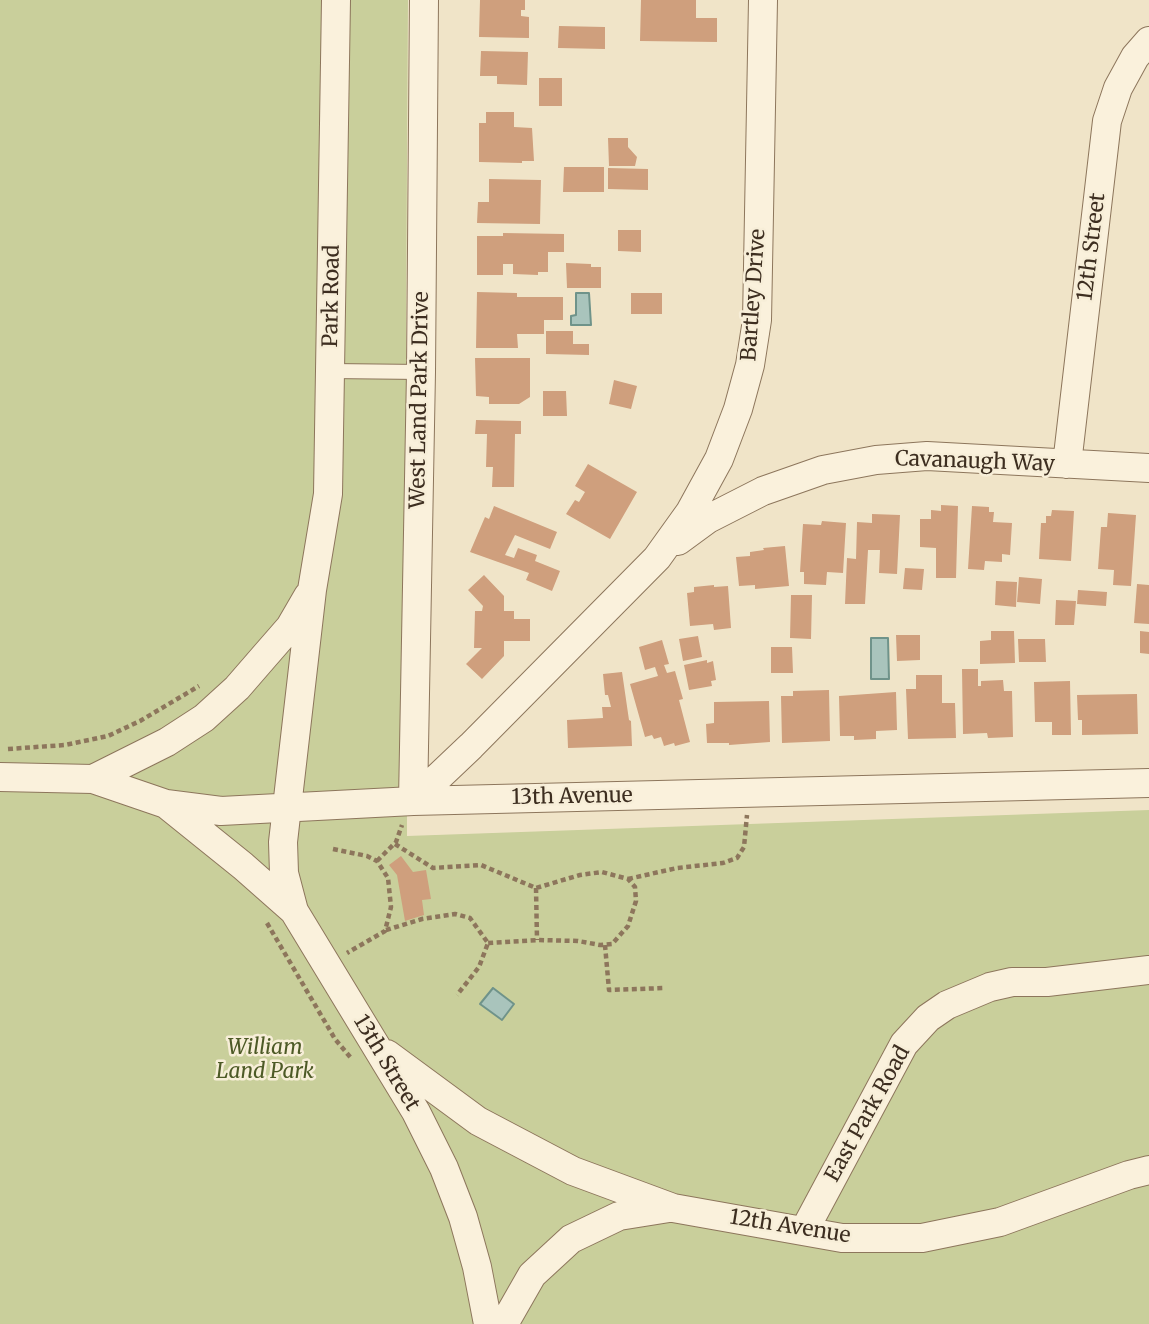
<!DOCTYPE html>
<html>
<head>
<meta charset="utf-8">
<style>
  body { margin:0 }
  canvas { display:block; background:#f0e4c8 }
</style>
</head>
<body>
<canvas width="1149" height="1324"></canvas>
<script>
const context = document.querySelector('canvas').getContext('2d');
context.lineJoin = 'round';
function fill(path, color) { context.fillStyle = color; context.fill(path, 'evenodd'); }
const poly = rows => new Path2D(rows.map(r => 'M' + r).join(''));
function trace(path, color, width, dash) { context.strokeStyle = color; context.lineWidth = width; context.lineCap = dash ? 'butt' : 'round'; context.setLineDash(dash || []); context.stroke(path); }
function drawText(font, color, halo, rows, align = 'center') {
  context.font = font + ' Merriweather,serif'; context.lineWidth = 5; context.setLineDash([]); context.textBaseline = 'middle'; context.strokeStyle = halo; context.fillStyle = color; for (const [text, x, y, turn = 0] of rows) {
    context.save(); context.translate(x, y); context.rotate((+turn || 0) * Math.PI / 180); context.textAlign = isNaN(turn) ? turn : align; if (halo) context.strokeText(text, 0, 0); context.fillText(text, 0, 0); context.restore();
  }
}
const green = poly([
  [0,0,408,0,406,327,407,836,1149,810,1149,1324,0,1324]
]);
const water = poly([
  [576,293,589,293,591,325,571,325,571,316,576,315,576,293],
  [871,638,888,638,889,679,871,679,871,638],
  [493,988,514,1004,502,1020,480,1004,493,988]
]);
const building = poly([
  [480,0,525,0,525,10,521,10,521,16,529,17,529,38,479,37],
  [641,0,696,0,696,18,717,18,717,42,640,41],
  [559,26,605,27,605,49,558,48],
  [481,51,528,52,527,85,497,84,497,76,480,76],
  [539,78,562,78,562,106,539,106],
  [486,112,514,112,514,127,532,128,534,161,522,161,522,163,479,162,479,123,486,123],
  [608,138,628,138,628,147,637,157,635,166,609,166],
  [564,167,604,167,604,192,563,192],
  [608,168,648,169,648,190,608,189],
  [489,179,541,180,540,224,477,223,478,202,489,202],
  [618,230,641,230,641,252,618,251],
  [503,233,564,234,564,252,548,252,548,272,538,272,538,275,513,274,513,264,503,264,503,275,477,275,477,236,503,236],
  [566,263,591,264,591,267,601,267,601,288,567,288],
  [477,292,517,293,517,297,563,297,563,320,544,320,544,334,517,334,518,348,476,348],
  [631,293,662,293,662,314,631,314],
  [546,331,573,331,573,344,589,344,589,355,546,354],
  [475,358,530,358,530,397,519,404,489,404,489,397,476,396],
  [614,380,637,386,631,409,609,404],
  [543,391,566,391,567,416,543,416],
  [476,420,521,421,521,434,515,434,514,487,492,487,493,467,486,467,487,434,475,434],
  [588,464,637,492,610,539,566,514,575,500,579,502,585,492,575,486],
  [941,505,958,506,956,578,936,578,936,548,920,547,920,519,931,519,931,510,941,511],
  [494,506,557,532,550,549,515,535,505,555,514,558,518,548,537,555,535,561,560,571,552,591,526,580,529,573,470,552,485,517,489,519],
  [972,506,989,507,989,512,994,512,993,522,1012,523,1010,555,1002,554,1002,562,985,561,984,570,968,569],
  [1052,510,1074,511,1071,561,1039,559,1041,523,1046,523,1046,516,1051,516],
  [1108,513,1136,515,1131,586,1113,585,1114,570,1098,569,1101,527,1107,527],
  [872,514,900,515,897,574,879,573,880,550,868,550,865,604,845,604,847,558,856,559,857,522,872,523],
  [822,521,846,523,843,573,827,572,826,585,804,584,804,572,800,572,803,524,821,525],
  [785,546,789,586,755,589,755,585,739,586,736,557,750,556,750,552,764,550,763,548],
  [905,568,924,569,922,590,903,589],
  [484,575,504,596,504,611,514,611,514,619,530,619,530,641,504,641,504,656,482,679,466,664,482,648,474,648,475,611,482,611,483,606,468,590],
  [1019,577,1042,579,1040,604,1017,602],
  [996,581,1017,582,1016,607,995,605],
  [1137,584,1149,585,1149,624,1134,623],
  [714,585,714,587,728,586,731,628,714,630,713,624,690,626,687,593,694,592,694,587],
  [1078,590,1107,592,1106,606,1077,604],
  [791,595,812,595,811,639,790,638],
  [1056,600,1076,601,1074,625,1055,625],
  [991,631,1014,631,1015,663,980,664,980,641,991,640],
  [1140,631,1149,632,1149,654,1140,653],
  [896,635,920,635,920,660,897,661],
  [698,636,702,657,683,661,679,639],
  [1018,639,1045,639,1046,662,1019,662],
  [662,640,669,664,664,665,667,673,675,671,683,699,679,700,690,742,675,746,674,743,664,746,661,737,654,739,652,735,645,737,630,684,658,676,655,667,645,670,639,647],
  [771,647,792,647,793,673,771,673],
  [707,660,707,663,713,661,716,680,711,681,712,686,689,690,684,665],
  [962,669,978,669,978,686,981,686,981,681,1003,680,1004,691,1012,691,1013,737,988,738,987,733,963,734],
  [622,672,629,720,631,721,632,746,568,748,567,720,603,718,602,707,611,707,608,695,605,695,603,674],
  [916,675,942,675,942,703,955,703,956,738,908,739,906,689,916,689],
  [1070,681,1071,735,1052,735,1052,722,1035,722,1034,682],
  [829,690,830,741,782,743,781,696,793,696,793,691],
  [896,692,897,730,876,731,876,739,854,740,854,736,840,736,839,696],
  [1137,694,1138,734,1082,735,1082,720,1078,720,1077,695],
  [769,701,770,742,729,745,729,743,707,743,706,724,714,723,714,702],
  [401,856,413,872,426,870,431,899,422,900,424,915,405,921,397,875,389,865]
]);
const path = poly([
  [8,749,65,745,108,736,140,721,199,686],
  [395,844,433,868,481,865,536,888,580,875,602,872,628,879,635,887,636,901,628,926,612,944,600,945,578,941,539,940,488,943],
  [333,849,367,856,377,861,388,878,391,907,385,931,347,953],
  [377,861,396,842,402,825],
  [628,879,677,868,723,863,737,858,744,847,747,815],
  [536,888,537,940],
  [267,923,335,1039,351,1058],
  [386,930,422,919,455,914,470,918,488,943,479,967,457,995],
  [605,945,609,990,665,988]
]);
const lane = poly([
  [331,371,421,372]
]);
const street = poly([
  [336,0,328,494,312,590,287,807,283,842,284,873,294,911,416,1112,444,1168,463,1217,477,1267,488,1324],
  [1067,464,1107,121,1118,88,1135,57,1149,41],
  [678,541,708,519,763,491,823,470,876,460,927,456,1149,468],
  [0,777,93,779,166,804,221,811,413,801,1149,783],
  [93,779,167,742,204,718,237,688,263,658,290,627,308,596],
  [413,801,471,746,657,558,690,512,719,459,738,409,750,365,757,320,763,0],
  [413,801,421,372,424,0],
  [166,804,243,866,294,911],
  [387,1054,478,1121,573,1171,673,1208,842,1238,922,1238,1000,1222,1129,1175,1149,1170],
  [804,1231,904,1044,928,1018,947,1005,990,987,1012,982,1047,982,1149,970],
  [504,1324,532,1275,571,1239,619,1216,669,1208]
]);
const streetNames = [
  ["12th Street",1092,247,-83],
  ["Bartley Drive",754,295,-86],
  ["Park Road",332,296,-89],
  ["West Land Park Drive",420,400,-89],
  ["Cavanaugh Way",975,462,2],
  ["13th Avenue",572,797,-1],
  ["13th Street",386,1063,59],
  ["East Park Road",868,1114,-61],
  ["12th Avenue",790,1227,9]
];
const parkNames = [
  ["William",265,1048],
  ["Land Park",265,1072]
];
fill(green, '#c9cf9b');
fill(water, '#a9c4bc');
trace(water, '#6f938a', 2);
fill(building, '#cf9f7d');
trace(lane, '#8d765c', 16);
trace(street, '#8d765c', 30);
trace(path, '#8d765c', 4.5, [5, 3.5]);
trace(lane, '#faf1dc', 14);
trace(street, '#faf1dc', 28);
drawText('21px', '#3d2e20', '#f7eed8', streetNames);
drawText('italic 21px', '#4d5a26', '#f7eed8', parkNames);
</script>
</body>
</html>
